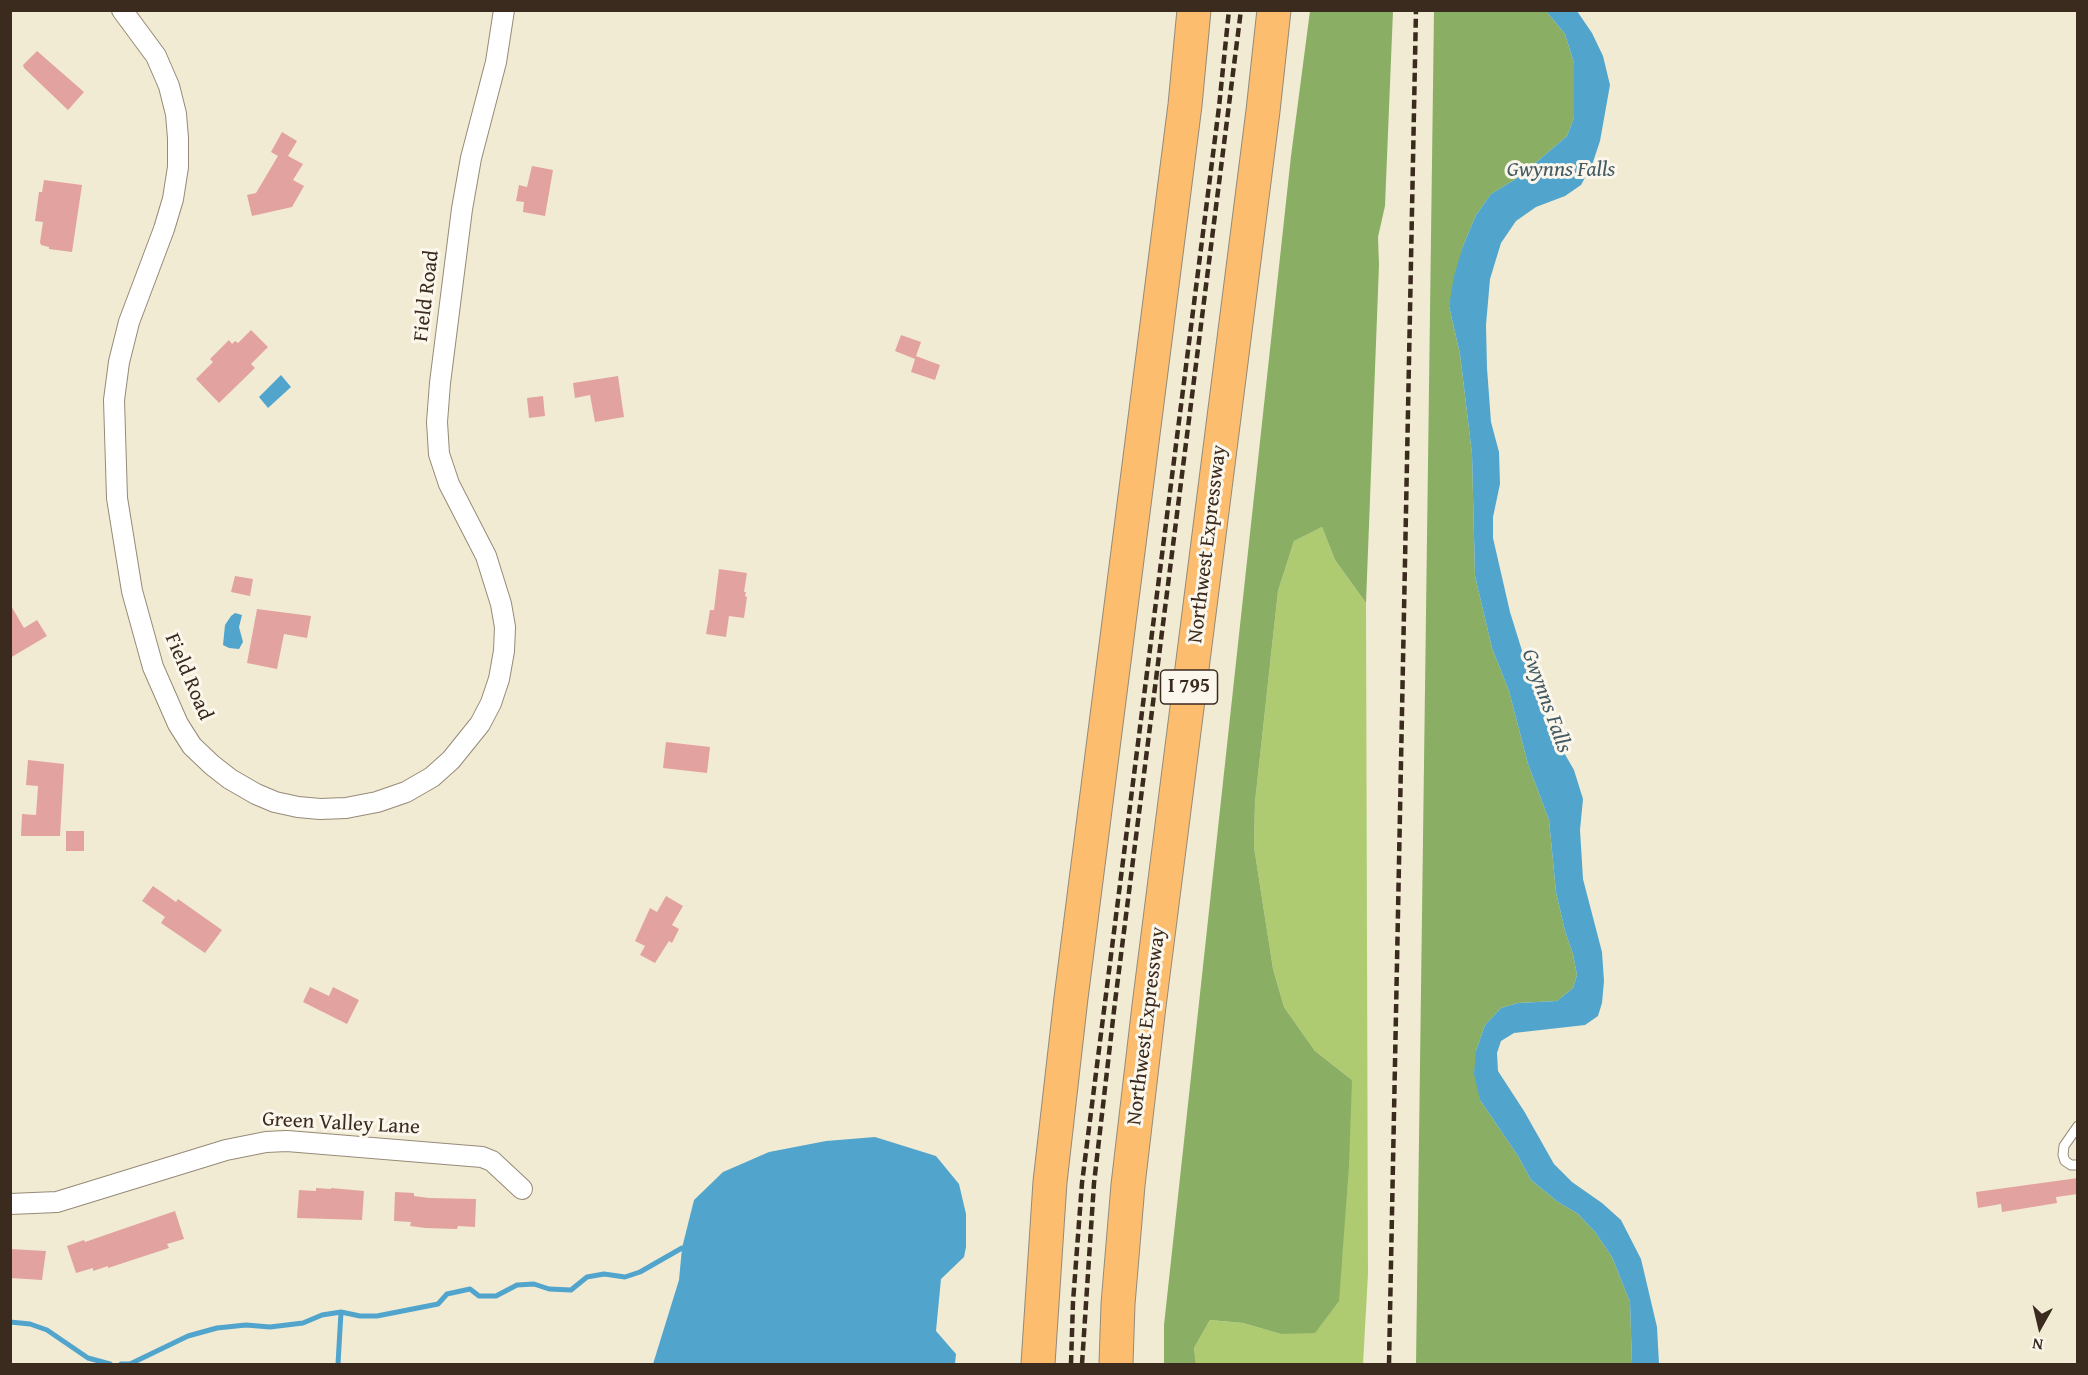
<!DOCTYPE html>
<html>
<head>
<meta charset="utf-8">
<style>
  body { margin:0 }
  #map { position:relative; width:2088px; height:1375px; overflow:hidden; background:#f2ebd3; font-family:"Gentium Book Plus",serif }
  canvas { display:block }
  .frame { position:absolute; inset:0; border:12px solid #3b2a1e; pointer-events:none }
  .north { position:absolute; left:2010px; top:1297px; width:60px; height:60px; -webkit-text-stroke:4px #fbf7ec; paint-order:stroke; rotate:188deg; font-size:16px; font-weight:700; line-height:24px; text-align:center; color:#3b2a1e }
  .north::after { content:''; display:block; margin:auto; width:21px; height:27px; background:#3b2a1e; clip-path:polygon(50% 0,100% 100%,50% 72%,0 100%) }
</style>
</head>
<body>
<div id="map">
<canvas width="2088" height="1375"></canvas>
<div class="frame"></div>
<div class="north">N</div>
</div>
<script>
const context = document.querySelector('canvas').getContext('2d');
context.lineJoin = 'round';
function fill(path, color) { context.fillStyle = color; context.fill(path, 'evenodd'); }
const poly = rows => new Path2D(rows.map(r => 'M' + r).join(''));
function trace(path, color, width, dash) { context.strokeStyle = color; context.lineWidth = width; context.lineCap = dash ? 'butt' : 'round'; context.setLineDash(dash || []); context.stroke(path); }
function drawText(font, color, halo, rows, align = 'center') {
  context.font = font + ' "Gentium Book Plus",serif'; context.lineWidth = 6; context.setLineDash([]); context.textBaseline = 'middle'; context.strokeStyle = halo; context.fillStyle = color; for (const [text, x, y, turn = 0] of rows) {
    context.save(); context.translate(x, y); context.rotate((+turn || 0) * Math.PI / 180); context.textAlign = isNaN(turn) ? turn : align; if (halo) context.strokeText(text, 0, 0); context.fillText(text, 0, 0); context.restore();
  }
}
const green = poly([
  [1322,527,1335,560,1366,603,1368,1274,1363,1364,1196,1364,1194,1348,1210,1320,1243,1323,1281,1334,1352,1080,1315,1051,1284,1007,1273,969,1254,847,1255,802,1278,591,1294,541]
]);
const forest = poly([
  [1310,11,1393,11,1385,206,1378,237,1379,265,1366,603,1335,560,1322,527,1294,541,1278,591,1255,802,1254,847,1273,969,1284,1007,1315,1051,1352,1080,1349,1166,1339,1301,1315,1333,1281,1334,1243,1323,1210,1320,1194,1348,1196,1364,1164,1364,1164,1325,1291,156],
  [1434,11,1546,11,1565,34,1574,63,1574,118,1567,136,1519,177,1491,194,1476,215,1463,246,1449,306,1460,354,1472,454,1475,576,1492,648,1509,691,1528,764,1549,820,1556,892,1565,931,1573,954,1577,975,1573,988,1557,1001,1518,1003,1501,1008,1485,1025,1476,1051,1480,1100,1518,1156,1531,1180,1558,1202,1578,1214,1595,1232,1612,1257,1630,1302,1632,1364,1416,1364]
]);
const water = poly([
  [1546,11,1577,11,1592,33,1603,56,1610,85,1600,141,1592,165,1581,185,1565,196,1536,207,1516,221,1501,243,1490,279,1486,325,1487,368,1491,422,1499,452,1500,484,1493,517,1493,538,1510,612,1537,699,1559,744,1574,770,1583,799,1580,830,1583,879,1602,952,1604,981,1602,1003,1598,1016,1585,1025,1514,1033,1501,1041,1497,1053,1498,1071,1524,1111,1554,1164,1572,1182,1602,1203,1621,1220,1641,1259,1657,1327,1659,1364,1632,1364,1630,1302,1612,1257,1595,1232,1578,1214,1558,1202,1531,1180,1518,1156,1480,1100,1474,1074,1476,1051,1485,1025,1501,1008,1518,1003,1557,1001,1573,988,1577,975,1573,954,1565,931,1556,892,1549,820,1528,764,1509,691,1492,648,1475,576,1472,454,1460,354,1449,306,1454,276,1463,246,1476,215,1491,194,1519,177,1567,136,1574,118,1574,63,1565,34],
  [281,375,291,387,268,408,259,397],
  [235,613,242,615,239,627,243,642,239,649,229,648,223,645,225,625,231,616],
  [875,1137,936,1156,959,1184,966,1214,966,1247,964,1257,941,1279,936,1331,956,1354,955,1364,653,1364,679,1280,682,1248,694,1200,723,1172,769,1152,826,1141]
]);
const stream = poly([
  [10,1322,30,1324,47,1330,88,1358,110,1364],
  [121,1364,130,1364,188,1336,217,1328,246,1325,270,1327,303,1323,322,1315,341,1312,360,1316,377,1316,438,1304,447,1294,470,1289,479,1296,496,1296,517,1285,534,1284,549,1289,571,1290,587,1277,604,1274,625,1277,640,1272,682,1248],
  [338,1364,341,1312]
]);
const building = poly([
  [37,51,84,92,68,110,24,68,23,65],
  [282,132,297,141,288,156,303,164,293,180,304,186,292,207,252,216,247,195,256,193,278,156,271,152],
  [532,166,553,170,545,216,523,212,524,202,516,201,519,185,527,187],
  [44,180,82,185,72,252,49,249,49,247,41,245,40,242,43,222,35,221,39,192,42,192],
  [251,330,268,347,251,364,255,368,219,403,196,379,213,362,210,359,229,340,232,344,235,341,238,343],
  [901,335,921,342,916,356,940,365,935,380,911,372,915,359,895,351],
  [618,376,624,417,595,422,590,395,575,398,573,383],
  [543,396,545,416,529,418,527,398],
  [719,569,747,573,744,592,746,592,745,596,747,597,744,618,729,616,726,637,706,634,710,610,714,610],
  [235,576,253,579,250,596,231,592],
  [10,604,24,628,37,620,47,636,10,658],
  [257,609,311,616,307,638,284,634,277,669,247,663],
  [666,742,710,747,707,773,663,768],
  [28,760,64,764,60,836,21,836,22,814,36,815,38,786,26,785],
  [66,831,84,831,84,851,66,851],
  [153,886,176,902,178,899,222,930,205,953,161,923,165,917,142,901],
  [666,896,683,906,672,925,679,929,672,943,669,941,655,963,640,955,645,946,635,941,650,908,657,912],
  [310,987,329,996,333,987,359,1000,347,1024,303,1002],
  [2078,1178,2078,1194,2056,1197,2057,1203,2002,1212,2001,1204,1978,1208,1976,1192],
  [316,1188,331,1189,331,1188,364,1191,362,1220,297,1218,299,1190,316,1191],
  [395,1192,414,1193,414,1196,429,1198,476,1199,475,1227,458,1226,457,1229,425,1228,410,1226,411,1222,394,1221],
  [175,1211,184,1239,167,1244,169,1248,108,1268,108,1266,93,1271,93,1268,76,1273,67,1246,84,1240,85,1242],
  [10,1249,46,1251,42,1280,10,1278]
]);
const lane = poly([
  [2078,1126,2064,1146,2063,1155,2065,1161,2071,1165,2078,1165]
]);
const street = poly([
  [122,10,156,56,169,86,176,114,178,138,178,167,173,199,164,229,129,322,119,362,114,400,117,498,132,591,153,667,178,724,192,746,212,765,230,779,256,794,275,802,298,807,320,809,346,808,377,802,406,792,432,777,451,760,480,724,491,703,499,679,504,651,505,627,501,604,486,556,449,484,439,454,437,422,440,383,462,209,471,158,496,62,504,10],
  [10,1204,57,1202,226,1150,266,1142,287,1141,482,1157,492,1161,522,1189]
]);
const highway = poly([
  [1038,1364,1050,1182,1071,998,1185,105,1194,10],
  [1116,1364,1118,1304,1128,1185,1149,1006,1263,111,1274,10]
]);
const rail = poly([
  [1071,1364,1073,1302,1082,1183,1219,107,1229,10],
  [1082,1364,1094,1183,1115,1002,1241,10],
  [1389,1364,1416,10]
]);
const shields = [
  [1189,687,57]
];
const shieldNames = [
  ["I 795",1189,687]
];
const streetNames = [
  ["Field Road",427,296,-83],
  ["Northwest Expressway",1208,544,-83],
  ["Field Road",188,677,67],
  ["Northwest Expressway",1147,1026,-83],
  ["Green Valley Lane",341,1124,3]
];
const waterNames = [
  ["Gwynns Falls",1561,170],
  ["Gwynns Falls",1546,701,70]
];
fill(green, '#aecb72');
fill(forest, '#8aaf64');
fill(water, '#51a5cd');
trace(stream, '#51a5cd', 5);
fill(building, '#e2a29f');
trace(lane, '#968a78', 11);
trace(street, '#968a78', 22);
trace(highway, '#968a78', 35);
trace(lane, '#fff', 9);
trace(street, '#fff', 20);
trace(highway, '#fcbd6f', 33);
trace(rail, '#3b2a1e', 4.5, [9, 4.5]);
for (const [x, y, w] of shields) { const box = new Path2D(); box.roundRect(x - w / 2, y - 17, w, 34, 4.5); context.fillStyle = '#fbf7ec'; context.fill(box); trace(box, '#3b2a1e', 1.5); }
drawText('bold 20px', '#3b2a1e', null, shieldNames);
drawText('21px', '#3b2a1e', '#fbf7ec', streetNames);
drawText('italic 22px', '#445b64', '#fbf7ec', waterNames);
</script>
</body>
</html>
